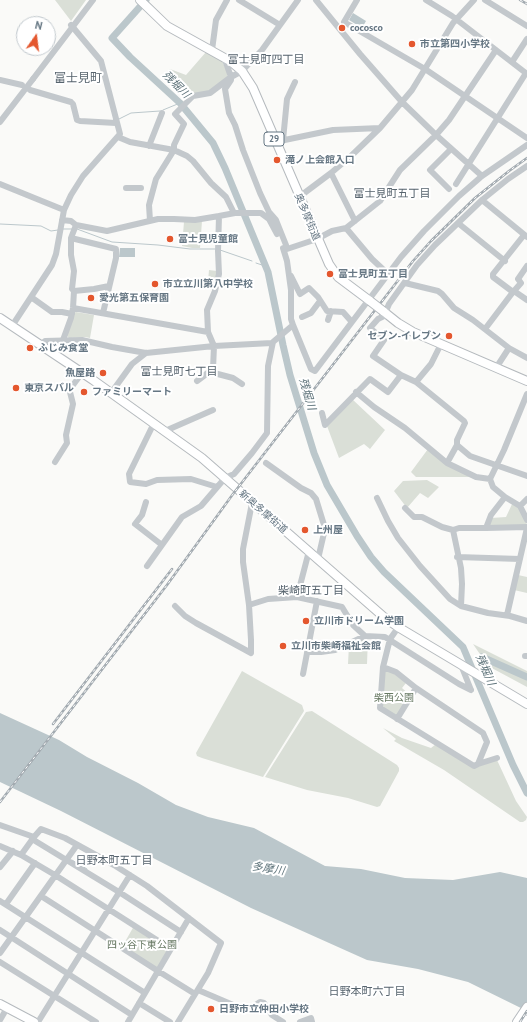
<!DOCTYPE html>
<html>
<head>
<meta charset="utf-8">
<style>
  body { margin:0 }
  #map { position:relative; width:527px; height:1022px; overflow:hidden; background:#fafaf8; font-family:"PT Sans",sans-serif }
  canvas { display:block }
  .north { position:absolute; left:16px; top:16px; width:40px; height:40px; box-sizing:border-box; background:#fff; border:1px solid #c1c8cd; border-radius:50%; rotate:14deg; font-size:11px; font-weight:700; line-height:16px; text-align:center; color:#657683 }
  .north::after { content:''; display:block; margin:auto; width:14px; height:18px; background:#e4572e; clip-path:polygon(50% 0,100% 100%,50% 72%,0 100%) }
</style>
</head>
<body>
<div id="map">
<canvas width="527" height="1022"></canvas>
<div class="north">N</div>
</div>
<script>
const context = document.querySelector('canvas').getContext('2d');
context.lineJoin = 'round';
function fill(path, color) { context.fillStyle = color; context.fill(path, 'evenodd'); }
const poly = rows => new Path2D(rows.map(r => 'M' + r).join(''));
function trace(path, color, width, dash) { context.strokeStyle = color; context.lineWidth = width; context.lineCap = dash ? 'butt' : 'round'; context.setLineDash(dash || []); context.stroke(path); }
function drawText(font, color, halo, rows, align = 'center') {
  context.font = font + ' "PT Sans","Noto Sans JP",sans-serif'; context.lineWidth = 4; context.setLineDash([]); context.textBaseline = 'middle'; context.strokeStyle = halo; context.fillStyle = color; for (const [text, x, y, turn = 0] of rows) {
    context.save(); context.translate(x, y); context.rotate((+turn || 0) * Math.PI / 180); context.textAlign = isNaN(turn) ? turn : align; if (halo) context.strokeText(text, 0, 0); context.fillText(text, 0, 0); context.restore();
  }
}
const green = poly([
  [55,0,86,0,71,21],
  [206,52,222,61,228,74,227,77,208,92,188,98,164,75,170,69,186,75],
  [202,221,200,248,192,248,182,246,184,222],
  [209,270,217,271,215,283,208,282],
  [76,312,94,315,90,338,85,337,69,338,67,336,74,313],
  [352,399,385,430,370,449,364,444,339,458,327,426],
  [428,449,470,477,416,477,411,472],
  [427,480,439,487,428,498,420,493,407,508,394,491,403,481],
  [513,502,519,506,527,522,526,526,488,527,491,518,506,517],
  [518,575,527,577,527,593,514,590],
  [368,637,367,664,348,664,349,645],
  [473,644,527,671,527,687,488,666],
  [386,670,396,673,406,683,402,688,410,695,397,717,381,707,383,672],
  [242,671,302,705,304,711,263,777,202,758,197,756,196,753],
  [312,711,397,765,399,768,399,771,380,806,377,807,348,798,307,790,265,777,306,712],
  [383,728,402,738,431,748,436,744,474,767,497,760,516,801,527,817,526,820,523,822,520,822,444,770,394,741,396,739],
  [134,926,170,949,158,969,122,947]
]);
const water = poly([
  [353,13,366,21,362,28,349,20],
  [120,248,135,248,135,257,119,257],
  [0,713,59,740,87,757,138,783,176,805,208,817,254,828,325,866,361,869,405,878,453,880,500,872,527,878,527,1011,468,982,418,969,367,960,251,908,61,811,0,782]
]);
const stream = poly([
  [163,110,180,103],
  [119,119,131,113,160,111],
  [0,224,41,226,51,231,58,230],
  [63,229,72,229],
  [77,229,112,242,158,245,190,249,215,249],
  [220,250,252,261],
  [256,263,265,266],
  [72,860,87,869]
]);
const river = poly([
  [146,0,112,38,130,57,180,103,213,143,225,168,268,272,283,345,290,375,314,453,327,485,357,536,371,557,384,572,463,647,513,765,527,793],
  [482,657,527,677]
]);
const minor = poly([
  [239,0,280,25],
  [316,0,360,54,402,102,436,135,482,176],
  [357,0,344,22,425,69,527,138],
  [426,0,452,16,527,74],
  [485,0,527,26],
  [212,50,216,20,227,0],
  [224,57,231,77,231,80,225,89,229,113,235,125,243,150,260,193,269,212,276,220,286,245,284,250,317,239,332,231,346,228,380,201,400,170,436,135,449,120,496,50],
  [512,62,527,39],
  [0,80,22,85],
  [30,90,71,102,73,104,77,120,80,121,116,123],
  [0,122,33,79],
  [118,137,130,142,174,150,187,156,193,161,211,183,226,197,234,213],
  [283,140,287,99,295,82],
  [275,142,333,130,380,128],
  [149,146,162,113],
  [527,166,508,179,482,200,435,245,417,265,389,304,384,316,378,319,370,328,384,340,373,356,401,375,416,382,464,421,465,423,457,440,457,445,470,456,527,476],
  [331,173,355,221],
  [0,184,64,210],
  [456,184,526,73],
  [126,188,141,188],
  [449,189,430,170,451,149],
  [299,197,331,173,351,156,380,128,412,90,453,23,474,0],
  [482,200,527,237],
  [62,220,71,221,76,225,71,238,71,255,74,271,72,289,74,291,73,308,71,318,63,340],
  [150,221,149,205,156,179,174,150,174,145,184,124,175,114,193,96,210,93,231,77,242,71,262,50,298,0],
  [458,223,505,261],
  [76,225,107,231,158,219,174,219,195,220,219,216],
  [346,228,372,259,388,274],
  [524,235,493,274,493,277,513,292,514,291,527,300],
  [71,238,116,249,116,258,103,313],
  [283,248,287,261,291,290,291,319,293,325],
  [291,276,300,294,309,288,318,297,327,311,343,312,351,321],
  [405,283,438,291,442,294,454,308,473,320,509,348,527,358],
  [74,291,94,289,109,286],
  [514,291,521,283,518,279,527,266],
  [31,297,52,312,62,312,72,314],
  [73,308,208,332,207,310,215,291,219,274,218,251,219,216,235,213,261,213,269,219,277,234],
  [302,317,311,313,320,301],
  [328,320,331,311],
  [12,326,52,265,56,254,64,210,71,195,83,176,120,134,101,61,71,25],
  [485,329,513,292],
  [208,332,214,346,213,369,214,373,233,378,242,384],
  [40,345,45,341,82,340,112,347,146,353,214,346,272,343],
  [496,368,509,348],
  [197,381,213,369],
  [416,382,431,364,441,344],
  [356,392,374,407,405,428,447,463,476,477,490,479],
  [111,393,132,364,146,353],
  [322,413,325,425,370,379,388,392,401,375],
  [154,423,129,474,130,482,146,484,157,480,191,479,217,487],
  [165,431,213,410],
  [55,462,67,443,66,435,73,404,70,392,70,389,82,373],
  [266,463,301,488,311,493,316,499,324,525,324,533,318,559],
  [447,463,457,445],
  [490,479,504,450,527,394],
  [490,479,493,487,505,497,520,506,527,520],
  [377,498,388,521,398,538,420,566,450,599,461,606,488,613,510,616,527,621],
  [146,502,142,515,135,524,162,545],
  [520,506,527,499],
  [405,508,414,517,422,517,442,527,453,530,459,528,486,528,491,515,505,497],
  [486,528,527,527],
  [453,530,461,568,462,584,461,606],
  [457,557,520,559],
  [147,566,182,517,201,506,225,478,234,474,252,453,267,433,268,366,273,342,293,325,309,364,311,369,315,371,401,257,424,231,459,196,482,176,527,145],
  [297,597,309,551],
  [249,605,268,599,297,597,342,607,353,625,365,636],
  [175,606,185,616,196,623,251,653,251,640,249,605,243,562,243,549,252,503],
  [507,615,527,528],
  [395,632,390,639,383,667,380,708,474,766,478,764],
  [307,652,321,652,335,650,365,636,385,637,459,684,471,690],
  [525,656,527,656],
  [461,665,471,690],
  [383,667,396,672,416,688,483,733,487,742,478,764,497,758],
  [303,674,317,601],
  [397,719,416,688],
  [0,825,34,837,41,829,65,838,114,865,147,886,221,943,208,973,178,1022],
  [32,839,119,892,181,932],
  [0,846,21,855,55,875,171,949],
  [21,855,34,837],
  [0,867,13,851],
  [41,896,158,971,189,918],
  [0,901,145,993],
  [6,904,35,863],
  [0,930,132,1015],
  [0,953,77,845],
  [0,962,96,1022],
  [198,990,245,1010,248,1010,260,1002,264,1003,272,1015,283,1022],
  [139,1003,170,1022],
  [0,1020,7,1008],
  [38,1022,130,875],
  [128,1022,158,971,195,994],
  [300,1022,311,1018,312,1022]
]);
const major = poly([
  [140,0,167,26,230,61,242,71,253,88,329,264,338,277,370,301],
  [383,311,398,323,413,332,527,381],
  [0,318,93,380,202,458,385,618,398,627,527,704],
  [0,1004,34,1022],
  [517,1022,527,1007],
  [526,1022,527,1020]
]);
const rail = poly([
  [520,0,527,4],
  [53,724,172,569],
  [0,802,167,585,233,494,413,261,431,241,475,198,509,171,527,158],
  [520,1022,527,1011]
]);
const minorBridge = poly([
  [33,79,93,0]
]);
const majorBridge = poly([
  [370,301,383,311]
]);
const markers = [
  [342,28,4,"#e4572e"],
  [412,44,4,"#e4572e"],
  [277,160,4,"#e4572e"],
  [170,239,4,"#e4572e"],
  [330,274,4,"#e4572e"],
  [155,284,4,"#e4572e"],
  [91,298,4,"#e4572e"],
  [449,336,4,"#e4572e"],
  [30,348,4,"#e4572e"],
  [103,373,4,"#e4572e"],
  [16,388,4,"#e4572e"],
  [84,392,4,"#e4572e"],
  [305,530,4,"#e4572e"],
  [306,621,4,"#e4572e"],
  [283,646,4,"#e4572e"],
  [211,1009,4,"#e4572e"]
];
const shields = [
  [274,139,20]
];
const shieldNames = [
  ["29",274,139]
];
const poiNames = [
  ["cocosco",350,28],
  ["市立第四小学校",420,44],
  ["滝ノ上会館入口",285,160],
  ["富士見児童館",178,239],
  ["富士見町五丁目",338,274],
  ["市立立川第八中学校",163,284],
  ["愛光第五保育園",99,298],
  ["セブン-イレブン",441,336,"right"],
  ["ふじみ食堂",38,348],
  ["魚屋路",95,373,"right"],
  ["東京スバル",24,388],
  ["ファミリーマート",92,392],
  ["上州屋",313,530],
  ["立川市ドリーム学園",314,621],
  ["立川市柴崎福祉会館",291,646],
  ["日野市立仲田小学校",219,1009]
];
const streetNames = [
  ["奥多摩街道",307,217,67],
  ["新奥多摩街道",263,512,41]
];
const parkNames = [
  ["柴西公園",394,698],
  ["四ッ谷下東公園",142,945]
];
const neighbourhoodNames = [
  ["富士見町四丁目",266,60],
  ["富士見町五丁目",392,194],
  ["富士見町七丁目",179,372],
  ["柴崎町五丁目",311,591],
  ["日野本町五丁目",114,861],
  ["日野本町六丁目",367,992]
];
const waterNames = [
  ["残堀川",176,85,45],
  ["残堀川",307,394,73],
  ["残堀川",485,670,66],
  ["多摩川",268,869,9]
];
const quarterNames = [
  ["富士見町",78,79]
];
fill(green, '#dadfd7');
fill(water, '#bbc7cb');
trace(stream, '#bbc7cb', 1);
trace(river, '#bbc7cb', 7);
trace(major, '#b5babe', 10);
trace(minor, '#c3c8cc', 6);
trace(major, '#fff', 8);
trace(rail, '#a2aab0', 2.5);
trace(rail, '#fff', 1, [3]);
trace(majorBridge, '#b5babe', 10, []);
trace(minorBridge, '#c3c8cc', 6);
trace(majorBridge, '#fff', 8);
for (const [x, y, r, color] of markers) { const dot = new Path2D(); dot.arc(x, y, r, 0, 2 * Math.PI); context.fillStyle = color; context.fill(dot); trace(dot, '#fff', 1.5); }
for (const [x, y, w] of shields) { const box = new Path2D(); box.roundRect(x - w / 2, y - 7, w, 14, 3); context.fillStyle = '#fff'; context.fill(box); trace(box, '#657683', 1); }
drawText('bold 9px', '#657683', null, shieldNames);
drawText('bold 10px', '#657683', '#fff', poiNames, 'left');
drawText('10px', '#657683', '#fff', streetNames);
drawText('10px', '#687a64', '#fff', parkNames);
drawText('11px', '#57646e', '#fff', neighbourhoodNames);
drawText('italic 11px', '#60757c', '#fff', waterNames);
drawText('12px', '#57646e', '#fff', quarterNames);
</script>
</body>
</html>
